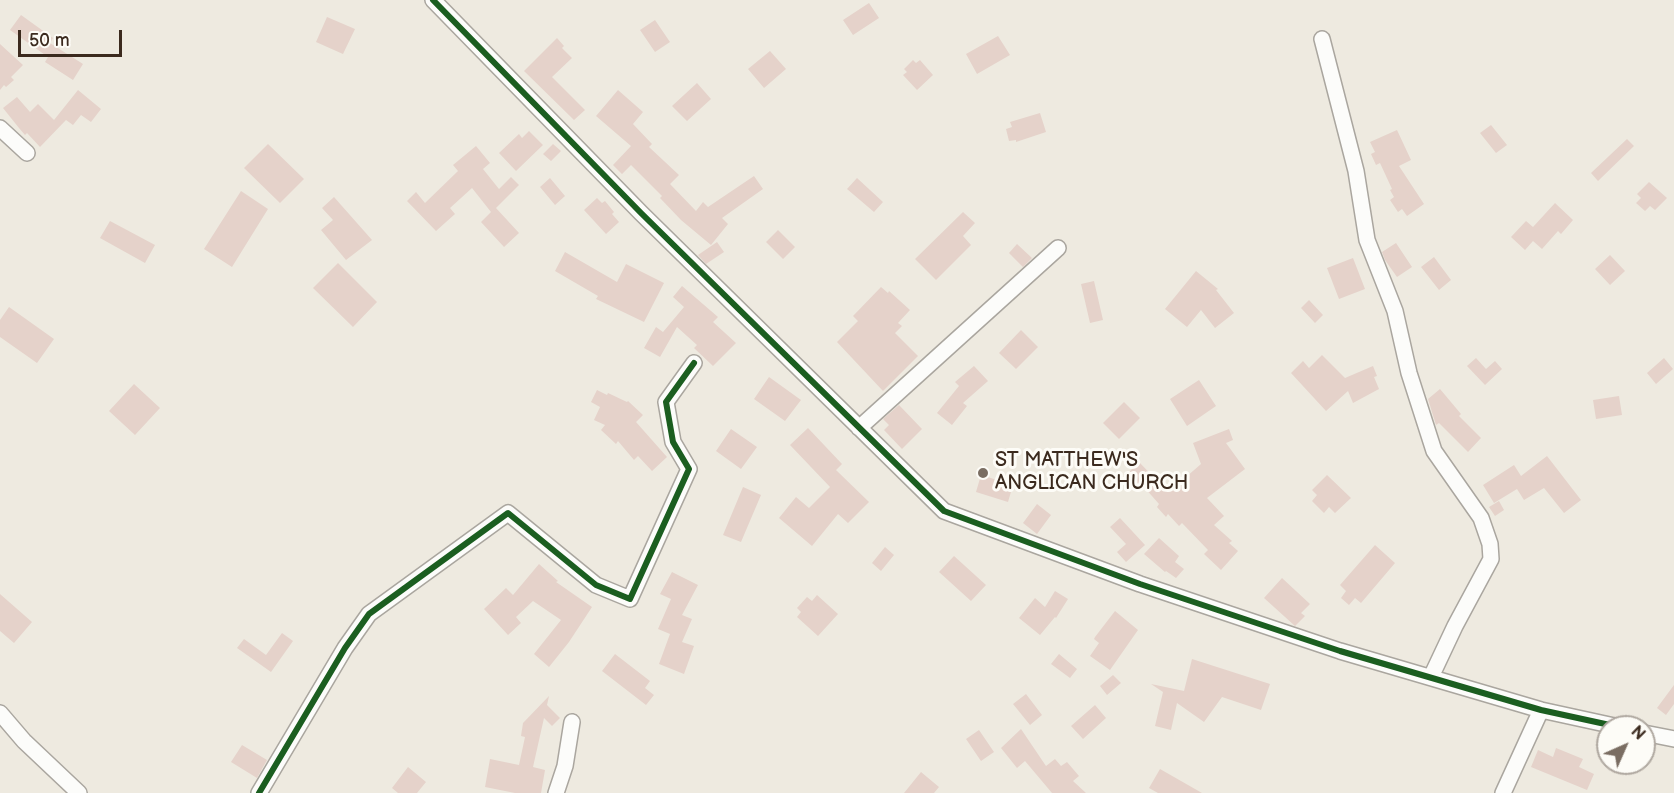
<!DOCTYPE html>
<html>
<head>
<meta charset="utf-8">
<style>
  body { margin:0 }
  #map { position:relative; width:1674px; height:793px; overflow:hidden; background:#eeeae0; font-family:"Balsamiq Sans",sans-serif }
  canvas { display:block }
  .north { position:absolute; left:1596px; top:715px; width:60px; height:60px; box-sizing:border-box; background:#fdfcf7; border:2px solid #afa8a0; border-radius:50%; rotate:45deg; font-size:16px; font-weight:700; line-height:24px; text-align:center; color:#3b2a1e }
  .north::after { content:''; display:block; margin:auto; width:21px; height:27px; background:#7a6d62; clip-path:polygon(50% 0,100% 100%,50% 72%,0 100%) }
  .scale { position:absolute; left:18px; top:30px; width:104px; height:27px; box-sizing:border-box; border:3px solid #3b2a1e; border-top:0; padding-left:8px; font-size:18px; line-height:21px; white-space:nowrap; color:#3b2a1e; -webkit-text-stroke:4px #fdfcf7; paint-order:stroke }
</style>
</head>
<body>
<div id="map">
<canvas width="1674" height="793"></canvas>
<div class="north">N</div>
<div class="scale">50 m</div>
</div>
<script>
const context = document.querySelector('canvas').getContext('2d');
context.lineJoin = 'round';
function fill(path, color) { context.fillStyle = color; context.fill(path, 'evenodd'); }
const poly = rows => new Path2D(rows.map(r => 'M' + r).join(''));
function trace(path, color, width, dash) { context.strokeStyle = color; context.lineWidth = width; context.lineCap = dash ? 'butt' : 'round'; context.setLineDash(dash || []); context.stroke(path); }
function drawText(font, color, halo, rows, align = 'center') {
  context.font = font + ' "Balsamiq Sans",sans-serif'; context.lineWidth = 6; context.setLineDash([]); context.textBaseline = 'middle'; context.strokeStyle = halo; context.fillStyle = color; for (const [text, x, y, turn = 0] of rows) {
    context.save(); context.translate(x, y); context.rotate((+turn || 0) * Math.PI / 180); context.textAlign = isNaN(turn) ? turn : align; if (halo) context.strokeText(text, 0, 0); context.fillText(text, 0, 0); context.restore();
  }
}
const building = poly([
  [869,3,879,18,853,35,843,20],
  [21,15,53,38,50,43,83,64,73,80,45,62,48,57,10,30],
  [327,17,355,29,343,54,316,42],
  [655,20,670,42,655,52,640,30],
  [998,36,1010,55,977,74,966,54],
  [557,38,564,46,562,48,572,58,552,77,585,110,574,120,524,71],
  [0,44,23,65,11,77,14,80,6,87,4,85,0,90],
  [770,51,786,69,764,88,748,69],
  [913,60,916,63,920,60,933,75,917,90,903,75,907,72,904,69],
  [697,83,711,99,687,121,672,106],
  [78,90,101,109,91,122,81,115,73,125,66,120,40,147,27,133,25,135,19,128,3,108,17,97,30,112,38,104,54,120],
  [618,90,643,112,633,124,652,144,649,147,679,175,670,184,696,211,703,202,708,207,754,176,763,189,722,218,728,224,711,245,681,220,660,198,662,196,631,165,622,174,613,165,631,146,596,116],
  [1040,113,1046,132,1016,142,1016,140,1009,141,1006,129,1012,127,1010,122],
  [1491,125,1507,145,1496,153,1480,133],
  [1397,130,1411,160,1399,166,1424,204,1407,216,1402,209,1398,212,1390,200,1394,197,1390,190,1392,189,1380,163,1376,165,1371,154,1375,152,1370,142],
  [529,131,543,145,516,171,499,153,519,134,522,138],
  [1627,139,1634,146,1598,181,1591,173],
  [268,144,304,179,280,203,244,168],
  [553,144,561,151,551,161,543,154],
  [476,146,490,163,483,169,499,189,511,177,519,185,496,208,519,233,504,247,481,222,491,212,472,188,450,208,455,214,436,231,407,201,416,192,425,203,458,171,453,165],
  [550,178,565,196,555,205,540,187],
  [857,178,883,202,874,212,847,189],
  [1649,182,1667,198,1655,210,1650,206,1645,211,1636,203,1641,198,1637,194],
  [241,191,268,209,232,267,204,249],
  [334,197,372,240,346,260,321,230,333,220,322,208],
  [597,198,602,203,605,201,614,212,612,214,619,222,606,234,584,210],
  [1555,203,1573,220,1561,234,1558,231,1542,249,1533,241,1525,250,1511,237,1526,221,1533,227],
  [963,212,975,223,963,236,971,245,936,280,915,259],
  [110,221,155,245,145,263,100,238],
  [778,230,795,247,783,259,766,242],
  [717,242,724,252,706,264,698,255],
  [1396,243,1412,267,1397,277,1385,260,1382,252],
  [1017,244,1032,258,1023,267,1009,253],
  [565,252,617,282,626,264,664,283,644,322,596,299,598,296,555,271],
  [1610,255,1625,271,1610,285,1595,269],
  [1434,257,1451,280,1439,290,1421,267],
  [1353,258,1365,289,1339,299,1327,268],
  [338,263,377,302,353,327,313,288],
  [1196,271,1218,289,1216,290,1234,313,1215,328,1201,310,1187,327,1165,309],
  [1094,281,1103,320,1090,323,1081,284],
  [682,286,718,317,713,322,736,343,713,366,694,348,697,345,677,327,660,357,644,348,656,327,663,332,684,307,673,297],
  [881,287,888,293,889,291,910,310,898,323,902,326,895,333,918,356,883,391,837,342,858,321,853,316],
  [1309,300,1323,315,1315,323,1301,308],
  [9,307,54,339,37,363,0,337,0,320],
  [1021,330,1038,347,1016,369,999,353],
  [1322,355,1345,378,1373,366,1377,376,1374,377,1379,389,1353,403,1348,391,1326,411,1291,373,1303,361,1309,368],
  [1476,358,1486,369,1495,361,1502,369,1485,385,1467,366],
  [1664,358,1673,369,1656,384,1647,373],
  [974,366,988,381,963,403,967,406,952,425,937,413,959,386,955,382],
  [769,377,801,400,785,421,754,399],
  [1199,380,1216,406,1187,426,1170,399],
  [134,384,160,408,135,435,109,411],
  [1440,389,1461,414,1459,416,1481,438,1468,452,1439,423,1436,425,1428,399],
  [597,390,607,395,608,393,627,402,628,401,643,415,636,422,667,457,652,471,638,456,634,460,618,441,616,444,601,430,605,425,594,420,600,407,591,402],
  [1619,396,1622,415,1596,419,1593,400],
  [1124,402,1140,418,1119,439,1103,423],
  [899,405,922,429,902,449,884,430,889,425,883,419],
  [808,428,842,464,836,470,869,502,848,523,838,514,812,546,779,518,796,497,809,508,830,487,790,445],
  [731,429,757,447,741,469,716,451],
  [1229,429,1233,440,1226,443,1245,469,1207,498,1224,516,1214,525,1232,541,1229,543,1238,551,1221,570,1204,554,1208,550,1182,523,1179,526,1168,514,1166,517,1157,507,1159,504,1144,487,1143,489,1128,473,1139,462,1166,490,1168,488,1170,491,1201,464,1193,443],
  [1547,456,1581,500,1564,513,1544,488,1524,500,1517,489,1494,503,1483,485,1514,465,1521,476],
  [981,475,1013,485,1008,502,976,492],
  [1327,475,1351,498,1335,513,1329,507,1324,513,1312,501,1317,495,1312,490],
  [743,487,761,495,741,542,723,535],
  [1499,501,1504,510,1495,516,1489,507],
  [1037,504,1051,515,1037,534,1023,523],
  [1120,518,1145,545,1126,562,1117,552,1126,544,1110,527],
  [1159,538,1179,556,1175,562,1184,569,1176,578,1166,571,1165,572,1144,554],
  [1375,545,1395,563,1361,603,1355,598,1349,605,1341,598,1346,591,1340,585],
  [885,547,894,555,881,571,872,563],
  [954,556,986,585,971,601,939,572],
  [539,564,558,581,556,582,592,607,569,642,549,667,534,654,561,620,533,601,516,617,521,623,508,635,484,609,506,588,513,595],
  [672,572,698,585,682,615,692,619,682,642,694,646,684,674,659,664,670,634,658,629,671,599,660,594],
  [1282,578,1310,604,1301,613,1305,616,1295,626,1264,598],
  [1055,591,1068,599,1056,618,1055,617,1040,635,1019,618,1035,598,1045,607],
  [0,594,32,622,14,643,0,631],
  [817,595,838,614,818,636,797,617,801,612,797,608,807,597,812,601],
  [1115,611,1138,630,1110,670,1090,656,1099,643,1094,639,1095,637],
  [282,633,293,641,271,672,237,648,244,639,266,655],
  [615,654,650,681,645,688,654,695,646,705,602,671],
  [1059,654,1077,669,1070,678,1051,664],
  [1192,659,1270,684,1261,710,1222,697,1204,722,1177,703,1171,730,1155,726,1163,692,1151,684,1184,691],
  [1113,675,1121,683,1107,695,1100,686],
  [1674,685,1674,704,1666,715,1657,708],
  [1026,694,1042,715,1030,725,1013,704],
  [549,696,547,705,560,718,552,726,544,718,533,767,545,770,541,793,515,793,485,787,490,759,519,765,525,737,521,736,523,723],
  [1095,705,1106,718,1083,739,1071,726],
  [1021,729,1046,766,1055,759,1061,766,1067,762,1079,776,1073,781,1086,793,1052,793,1025,761,1017,768,1001,748],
  [979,730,994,752,981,761,966,739],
  [242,745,267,760,257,778,231,762],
  [1556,748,1583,759,1579,767,1594,774,1587,790,1531,767,1538,750,1553,757],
  [408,767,426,782,417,793,398,793,392,788],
  [1160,769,1202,793,1158,793,1149,788],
  [921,772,939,787,934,793,904,793]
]);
const street = poly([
  [433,0,641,213,944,511,1140,584,1340,651,1541,710,1619,727],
  [1322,39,1356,171,1367,240,1395,311,1409,373,1434,451,1481,518,1490,544,1491,559,1455,626,1431,677],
  [0,128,27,153],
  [859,428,1058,248],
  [0,713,24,741,79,793],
  [1644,733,1674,739],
  [259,793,345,648,369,614,508,513,596,585,630,599,689,469,673,442,666,402,694,363],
  [556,793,565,766,572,722],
  [1503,793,1541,710]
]);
const cycleway = poly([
  [433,0,641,213,944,511,1140,584,1340,651,1541,710,1619,727],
  [259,793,345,648,369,614,508,513,596,585,630,599,689,469,673,442,666,402,694,363]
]);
const markers = [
  [983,473,6,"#7a6d62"]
];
const poiNames = [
  ["ST MATTHEW'S",995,461],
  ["ANGLICAN CHURCH",995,484]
];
fill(building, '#e5d2ca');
trace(street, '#aaa69f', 18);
trace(street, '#fcfcfa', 15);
trace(cycleway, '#1b5e20', 6);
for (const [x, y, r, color] of markers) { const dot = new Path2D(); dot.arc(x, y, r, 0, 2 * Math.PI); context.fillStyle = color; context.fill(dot); trace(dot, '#fdfcf7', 2); }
drawText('20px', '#3b2a1e', '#fdfcf7', poiNames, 'left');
</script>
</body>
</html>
